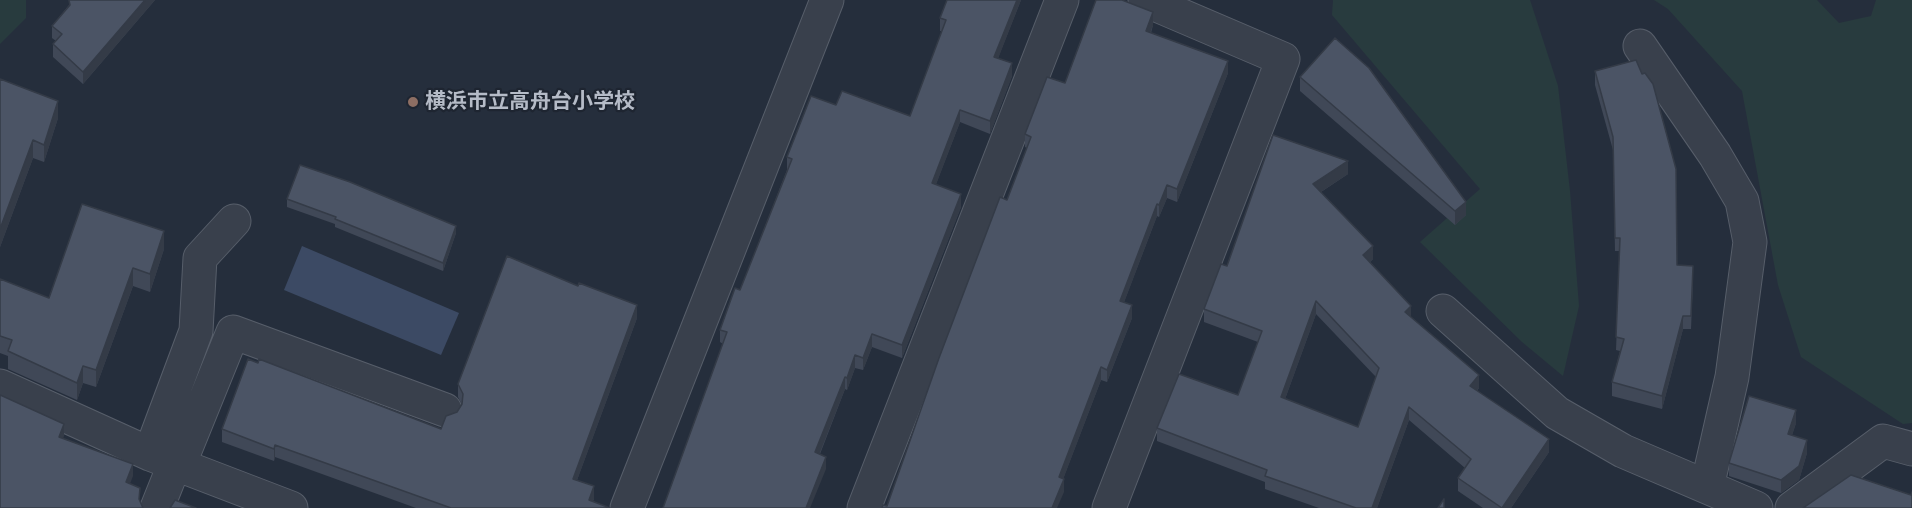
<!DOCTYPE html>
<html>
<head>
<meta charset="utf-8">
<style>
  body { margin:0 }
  canvas { display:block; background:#252e3c }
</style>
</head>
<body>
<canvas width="1912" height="508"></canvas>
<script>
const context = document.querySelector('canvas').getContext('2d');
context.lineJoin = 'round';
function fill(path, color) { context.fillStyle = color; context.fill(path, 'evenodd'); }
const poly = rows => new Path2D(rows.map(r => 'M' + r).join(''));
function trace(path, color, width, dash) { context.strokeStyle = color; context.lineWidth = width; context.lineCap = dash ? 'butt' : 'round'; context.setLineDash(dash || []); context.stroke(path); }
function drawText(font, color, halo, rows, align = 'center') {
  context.font = font + ' "Alegreya Sans","Noto Sans JP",sans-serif'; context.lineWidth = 4.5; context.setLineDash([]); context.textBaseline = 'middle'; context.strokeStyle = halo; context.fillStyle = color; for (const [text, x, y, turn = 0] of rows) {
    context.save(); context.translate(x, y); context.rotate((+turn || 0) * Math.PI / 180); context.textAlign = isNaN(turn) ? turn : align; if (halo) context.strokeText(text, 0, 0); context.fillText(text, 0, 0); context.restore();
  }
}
const green = poly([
  [0,0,26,0,26,18,0,44],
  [1333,0,1530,0,1558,86,1570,191,1579,306,1563,376,1522,342,1420,242,1480,189,1332,15],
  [1654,0,1817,0,1839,23,1871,16,1876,0,1912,0,1912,423,1903,424,1801,357,1778,285,1742,91,1668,9]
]);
const water = poly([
  [302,246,459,313,441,355,284,290]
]);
const minor = poly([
  [1640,46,1715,155,1742,201,1750,242,1732,377,1707,487],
  [1443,311,1557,413,1623,451,1756,508],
  [0,386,150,454,291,508],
  [150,454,196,331,200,258,234,221],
  [179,465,233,332,445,410],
  [157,508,175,463],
  [627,508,827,0],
  [864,508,1062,0],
  [1109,508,1283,59,1145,0],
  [1792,508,1883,441,1912,449]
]);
const wall = poly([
  [69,0,155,0,83,84,53,57,53,44,56,41,52,38,52,26,69,5],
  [947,0,1021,0,998,58,1012,76,990,134,960,122,936,184,961,207,902,358,872,347,863,370,855,368,847,390,845,389,820,454,826,469,723,344,720,342,720,330,740,290,787,170,787,157,836,105,910,116,942,31,940,31,940,18],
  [1153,25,1151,33,1228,73,1177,202,1167,198,1159,217,1157,216,1124,302,1132,318,1107,382,1101,380,1063,479,1064,492,887,506,1027,148,1025,147,1025,134,1065,83],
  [1595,71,1677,265,1693,280,1691,329,1683,329,1662,409,1612,396,1612,382,1620,351,1616,350,1620,251,1615,251,1613,150,1595,85],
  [1300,77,1466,215,1455,225,1300,91],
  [0,79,58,118,44,162,33,158,0,247],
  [1273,135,1348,174,1321,192,1373,259,1370,262,1411,318,1479,388,1477,391,1549,452,1511,508,1483,508,1458,491,1458,478,1465,468,1409,420,1377,508,1319,508,1265,489,1265,482,1157,441,1157,428,1238,395,1258,342,1204,322,1204,309,1227,266],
  [1316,314,1376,377,1358,427,1285,399],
  [287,199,456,233,443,271,335,227,335,224,287,207],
  [164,249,150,292,133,286,96,387,83,383,77,400,8,369,8,356,0,353,0,279,49,298],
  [637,318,577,480,594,499,593,501,610,508,416,508,275,457,274,461,222,442,222,429,441,429,462,405,458,397,458,384],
  [1796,423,1792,435,1807,453,1799,480,1781,493,1729,476,1729,463]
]);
const shadedWall = poly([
  [145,0,155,0,83,84,83,72],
  [1017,0,1021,0,994,69,994,57],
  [1153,12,1153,25,1146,44,1146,31],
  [1228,61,1228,73,1177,202,1177,189],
  [1012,63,1012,76,990,134,990,121],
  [58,101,58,118,44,162,44,145],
  [960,110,960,122,932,195,932,183],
  [33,140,33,158,0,247,0,229],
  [1348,161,1348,174,1313,197,1313,184],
  [1167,185,1167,198,1159,217,1159,205],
  [961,194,961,207,902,358,902,345],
  [1466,202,1466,215,1455,225,1455,211],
  [1157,204,1157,216,1120,313,1120,301],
  [456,226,456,233,443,271,443,263],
  [164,231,164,249,150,292,150,274],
  [1373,246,1373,259,1363,268,1363,255],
  [133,268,133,286,96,387,96,370],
  [1316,301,1316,314,1281,410,1281,397],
  [637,305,637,318,573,491,573,479],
  [1132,305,1132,318,1107,382,1107,370],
  [1411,306,1411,319,1405,312],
  [1683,316,1683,329,1662,409,1662,396],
  [872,334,872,347,863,370,863,358],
  [855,355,855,368,847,390,847,378],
  [83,366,83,383,77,400,77,383],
  [1101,367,1101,380,1059,490,1059,477],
  [1479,375,1479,388,1470,399,1470,386],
  [845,377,845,389,815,465,815,452],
  [1409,407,1409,420,1377,508,1372,508],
  [1796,410,1796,423,1788,448,1788,434],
  [64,424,64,436,59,449,59,437],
  [1549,439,1549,452,1511,508,1502,508],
  [1807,440,1807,453,1799,480,1781,493,1781,480],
  [275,445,275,457,274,461,274,449],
  [826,457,826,469,810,508,806,508],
  [133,464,133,476,126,494,126,482],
  [1064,479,1064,492,1057,508,1052,508],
  [594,486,594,499,590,508,589,500]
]);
const building = poly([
  [69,0,145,0,83,72,53,44,62,34,52,26,70,5,69,0],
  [947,0,1017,0,994,57,1012,63,990,121,960,110,932,183,961,194,902,345,872,334,863,358,855,355,847,378,845,377,815,452,826,457,806,508,663,508,727,332,720,330,735,288,740,290,792,159,787,157,811,96,836,105,842,91,910,116,946,20,940,18,947,0],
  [1096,0,1122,0,1153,12,1146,31,1228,61,1177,189,1167,185,1159,205,1157,204,1120,301,1132,305,1107,370,1101,367,1059,477,1064,479,1052,508,882,508,883,505,887,506,939,358,1000,197,1007,200,1031,137,1025,134,1047,77,1065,83,1096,0],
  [1335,38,1369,68,1466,202,1455,211,1300,77,1335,38],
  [1636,60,1642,74,1645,73,1653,84,1676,169,1677,265,1693,266,1691,316,1683,316,1662,396,1612,382,1624,339,1616,337,1620,238,1615,238,1613,137,1595,71,1636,60],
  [0,79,58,101,44,145,33,140,0,229,0,79],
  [1273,135,1348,161,1313,184,1373,246,1363,255,1411,306,1405,312,1479,375,1470,386,1549,439,1502,508,1458,478,1471,459,1409,407,1372,508,1356,508,1265,476,1267,470,1157,428,1179,374,1238,395,1262,331,1204,309,1221,264,1227,266,1273,135],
  [1316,301,1379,368,1358,427,1281,397,1316,301],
  [300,165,350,182,456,226,443,263,335,219,336,217,287,199,300,165],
  [82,204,164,231,150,274,133,268,96,370,83,366,77,383,8,351,12,340,0,336,0,279,49,298,82,204],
  [507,256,578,286,579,283,637,305,573,479,594,486,589,500,610,508,451,508,275,445,274,449,222,429,248,359,258,363,259,359,441,429,446,416,457,412,462,404,463,394,458,384,507,256],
  [0,395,64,424,59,437,133,464,126,482,140,488,139,499,143,508,0,508,0,395],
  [1749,396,1796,410,1788,434,1807,440,1799,466,1781,480,1729,463,1749,396],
  [1851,475,1911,495,1912,492,1912,508,1803,508,1851,475],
  [1444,499,1444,508,1438,508,1444,499],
  [175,500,196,508,170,508,175,500]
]);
const markers = [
  [413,102,6,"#8d6e63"]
];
const poiNames = [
  ["横浜市立高舟台小学校",425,102]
];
fill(green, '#283b3e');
fill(water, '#3c4a64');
trace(minor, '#575e6a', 35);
trace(minor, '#39404c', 33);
fill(wall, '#404857');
fill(shadedWall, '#343b47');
fill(building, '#4b5465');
trace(building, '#343b47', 1.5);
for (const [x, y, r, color] of markers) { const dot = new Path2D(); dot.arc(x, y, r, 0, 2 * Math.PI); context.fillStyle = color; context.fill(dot); trace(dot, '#1e2531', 2); }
drawText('bold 21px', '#b5bbc7', '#1e2531', poiNames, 'left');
</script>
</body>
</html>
